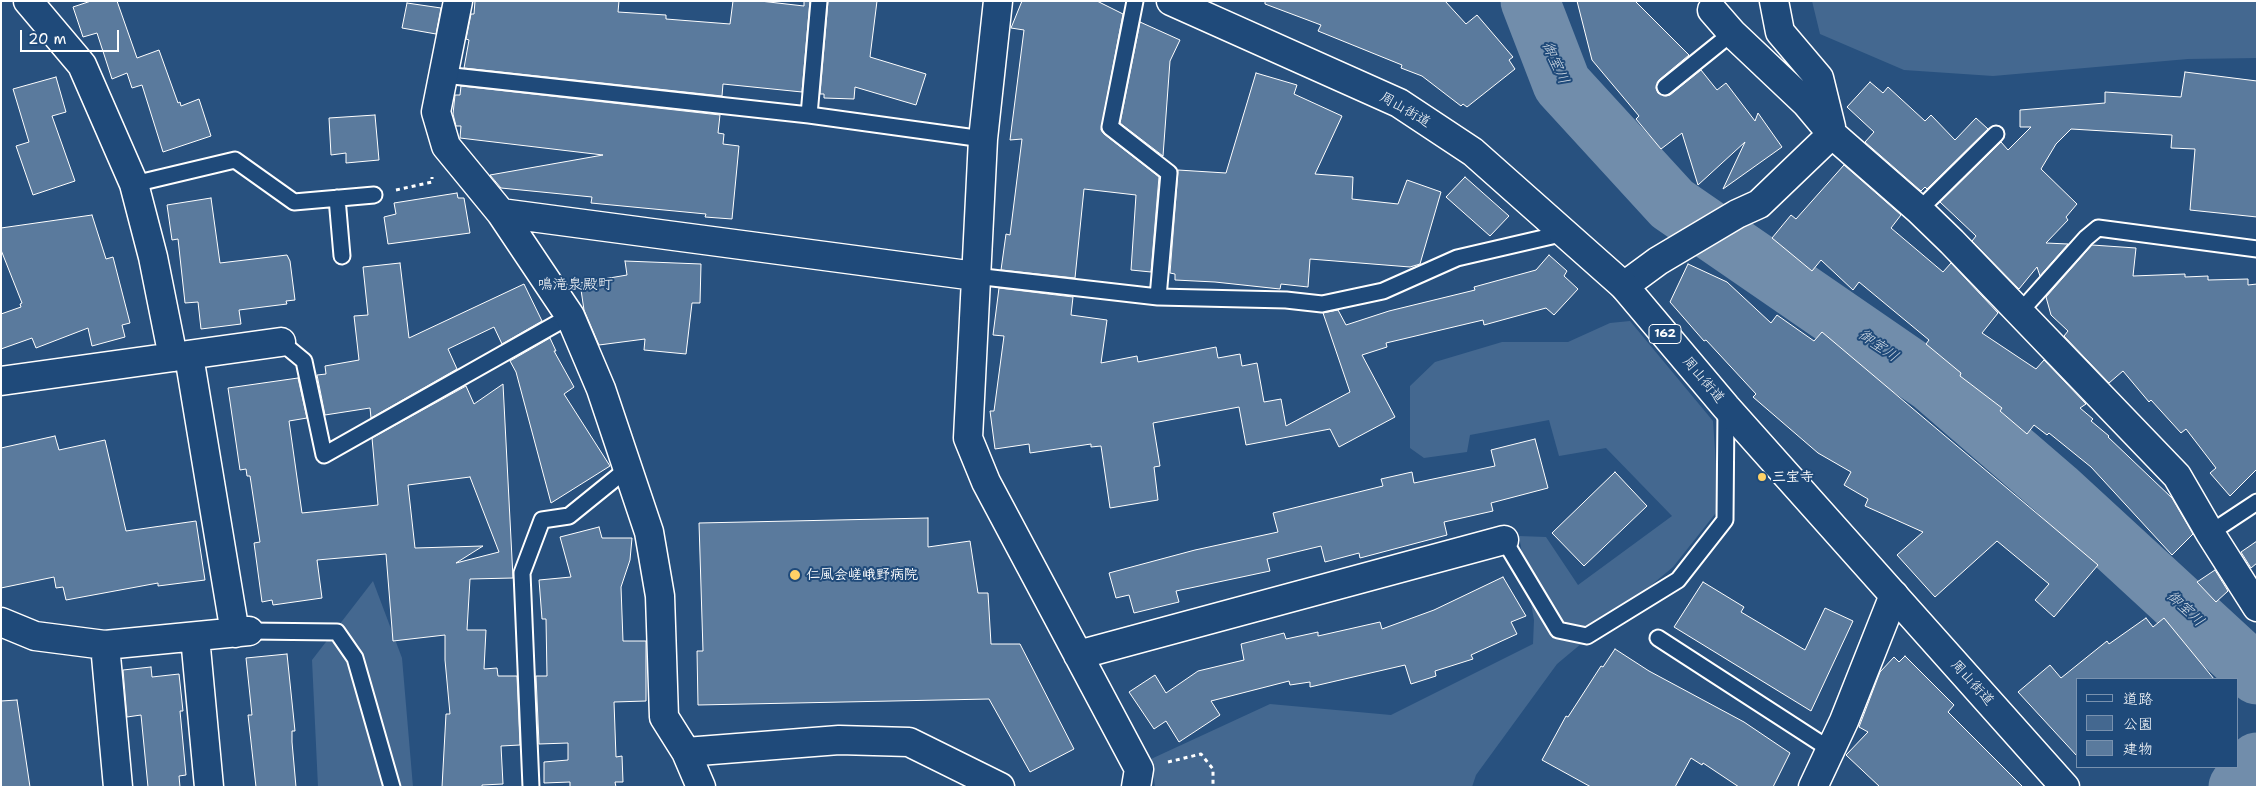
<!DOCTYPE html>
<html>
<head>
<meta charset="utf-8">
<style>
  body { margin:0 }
  #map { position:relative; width:2258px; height:788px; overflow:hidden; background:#28517f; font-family:"Shantell Sans","Klee One",sans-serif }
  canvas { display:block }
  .frame { position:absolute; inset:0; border:2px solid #fff; pointer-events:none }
  .legend { position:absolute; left:2076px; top:678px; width:162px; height:90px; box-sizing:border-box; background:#1f4a7a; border:1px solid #7992af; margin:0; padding:6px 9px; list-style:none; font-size:15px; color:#fff }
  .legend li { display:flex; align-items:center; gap:10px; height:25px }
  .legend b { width:25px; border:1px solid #7992af }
  .scale { position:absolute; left:20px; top:30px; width:99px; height:22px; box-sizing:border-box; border:2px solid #fff; border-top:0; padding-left:6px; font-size:15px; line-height:18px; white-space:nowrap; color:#fff; -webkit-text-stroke:4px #1f4a7a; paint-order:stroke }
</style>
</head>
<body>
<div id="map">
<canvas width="2258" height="788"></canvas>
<div class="frame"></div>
<ul class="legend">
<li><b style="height:6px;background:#1f4a7a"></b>道路</li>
<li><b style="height:14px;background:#446890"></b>公園</li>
<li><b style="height:14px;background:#5a7a9d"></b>建物</li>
</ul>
<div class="scale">20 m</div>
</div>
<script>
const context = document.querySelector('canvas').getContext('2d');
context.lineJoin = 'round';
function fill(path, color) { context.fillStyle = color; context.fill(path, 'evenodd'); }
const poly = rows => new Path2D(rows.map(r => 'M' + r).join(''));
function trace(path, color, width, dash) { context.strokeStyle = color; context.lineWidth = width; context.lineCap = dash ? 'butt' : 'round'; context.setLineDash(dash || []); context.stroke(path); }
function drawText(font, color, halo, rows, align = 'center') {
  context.font = font + ' "Shantell Sans","Klee One",sans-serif'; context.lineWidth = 4; context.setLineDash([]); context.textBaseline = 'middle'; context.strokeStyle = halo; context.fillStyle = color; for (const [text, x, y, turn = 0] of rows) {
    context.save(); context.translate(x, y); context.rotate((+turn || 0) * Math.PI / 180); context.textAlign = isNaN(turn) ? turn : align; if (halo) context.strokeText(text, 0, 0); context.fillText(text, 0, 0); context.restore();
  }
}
const green = poly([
  [1812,1,2257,1,2257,58,2188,59,1993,76,1904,70,1820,34],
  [1630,321,1713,421,1719,509,1673,567,1557,664,1476,775,1472,787,1155,787,1151,759,1270,704,1391,715,1533,644,1534,620,1519,536,1546,537,1578,585,1672,516,1606,448,1559,456,1549,420,1470,435,1467,452,1424,458,1410,448,1410,386,1435,362,1502,342,1568,342,1610,323],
  [373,581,402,658,413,787,318,787,312,660]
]);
const river = poly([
  [1530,1,1562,84,1672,204,1932,383,2056,490,2257,675],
  [2238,787,2257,762]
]);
const building = poly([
  [91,1,117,1,137,58,159,50,178,103,180,102,181,106,199,99,211,136,163,152,142,85,132,88,127,73,112,79,97,33,83,37,73,7,91,1],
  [475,1,619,1,618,12,666,15,666,19,730,24,733,1,760,1,804,6,804,1,810,1,802,92,723,84,722,96,464,68,469,40,466,39,471,14,474,14,475,1],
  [828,1,877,1,870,57,926,74,916,105,855,87,854,99,824,98,824,94,820,94,828,1],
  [1022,1,1097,1,1123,14,1101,130,1104,134,1159,177,1151,272,1131,270,1136,195,1084,189,1075,278,1001,270,1006,234,1010,235,1022,139,1010,140,1024,30,1011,28,1022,1],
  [1265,1,1445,1,1466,24,1477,15,1513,57,1509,60,1515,69,1467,107,1463,104,1461,106,1422,76,1401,68,1402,65,1318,31,1321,25,1265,4,1265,1],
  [1577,1,1635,1,1689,55,1659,80,1656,88,1658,93,1666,96,1670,95,1701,70,1717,90,1726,83,1755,121,1758,113,1782,147,1723,189,1745,142,1698,185,1682,133,1661,149,1636,119,1639,116,1592,60,1577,1],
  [407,3,441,8,436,34,402,28,407,3],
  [1140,22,1180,40,1170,61,1163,156,1120,123,1140,22],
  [2185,72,2257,81,2257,217,2190,210,2195,149,2171,148,2172,135,2071,129,2056,144,2041,169,2077,204,2066,217,2068,220,2046,243,2068,244,2040,276,2037,267,2019,289,1972,241,1976,236,1940,202,2001,142,2008,150,2031,127,2020,127,2020,110,2105,103,2105,92,2181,97,2185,72],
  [1256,73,1297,85,1294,94,1342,116,1315,174,1353,177,1352,199,1398,204,1407,180,1441,192,1420,264,1410,267,1310,259,1308,287,1281,284,1280,289,1215,282,1175,280,1175,274,1170,273,1178,170,1226,173,1256,73],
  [56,77,66,112,52,116,75,181,33,195,16,146,29,142,13,89,56,77],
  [1870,82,1883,93,1888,87,1925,121,1931,115,1955,140,1976,118,1988,129,1927,189,1925,187,1921,191,1865,142,1874,132,1847,107,1870,82],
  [461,86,720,115,718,133,724,134,723,144,739,146,732,219,705,217,706,214,591,203,592,197,501,188,490,175,603,155,460,138,461,126,456,126,453,114,455,95,460,95,461,86],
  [375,115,379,160,346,163,346,153,331,155,329,118,375,115],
  [1844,165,1901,215,1891,228,1943,272,1951,263,1998,313,1982,333,2036,369,2044,360,2086,404,2080,408,2093,419,2091,421,2109,436,2108,437,2172,498,2193,534,2172,555,2091,467,2049,433,2047,435,2034,425,2027,434,2000,411,2002,408,1960,376,1961,373,1926,344,1929,340,1859,282,1853,290,1821,260,1812,271,1772,238,1791,215,1796,219,1844,165],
  [1465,177,1509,216,1490,236,1446,197,1465,177],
  [457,193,458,198,464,198,470,233,388,244,384,217,396,214,394,203,457,193],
  [211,198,220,263,287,255,290,261,295,300,286,301,287,304,239,310,241,324,201,329,198,302,185,303,178,239,172,240,167,205,211,198],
  [92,215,106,259,113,257,130,323,122,325,125,337,92,346,88,328,36,348,32,338,1,349,1,314,21,307,20,304,22,303,1,250,1,228,92,215],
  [2092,245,2136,248,2133,276,2185,274,2185,277,2208,276,2208,280,2248,279,2248,285,2257,284,2257,469,2230,496,2210,473,2216,468,2186,429,2181,433,2151,400,2149,402,2123,371,2109,383,2064,336,2068,331,2051,315,2046,297,2092,245],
  [1549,255,1567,271,1564,276,1578,289,1554,315,1546,308,1484,325,1483,320,1386,343,1387,347,1362,355,1395,417,1339,447,1330,429,1246,445,1239,407,1153,423,1160,466,1154,467,1158,500,1110,508,1101,446,1091,447,1091,444,1030,453,1029,444,995,449,990,411,994,411,1004,336,993,335,999,288,1073,297,1071,315,1107,320,1101,363,1137,356,1138,362,1216,347,1218,358,1240,354,1242,366,1257,363,1264,402,1281,399,1286,426,1350,392,1323,313,1338,310,1346,325,1389,311,1475,290,1474,287,1536,270,1549,255],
  [625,261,701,264,700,303,692,303,686,354,644,350,645,339,599,345,584,310,580,283,627,275,625,261],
  [400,263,409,338,524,284,542,321,502,344,494,327,448,349,457,369,371,418,370,408,325,415,317,375,326,374,325,366,359,360,354,316,368,315,363,267,400,263],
  [1688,264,1727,282,1771,323,1777,315,1814,341,1822,332,2098,565,2054,617,2035,600,2049,584,1997,541,1935,597,1897,555,1923,532,1865,506,1868,499,1844,485,1851,472,1818,453,1753,397,1756,394,1706,340,1704,341,1670,302,1688,264],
  [550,338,556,351,554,351,574,387,564,394,610,466,551,503,516,372,510,361,550,338],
  [298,378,307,418,289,421,302,513,378,505,372,438,466,386,474,404,503,384,513,578,470,579,467,630,486,630,484,669,497,668,498,676,517,676,520,745,501,746,503,784,482,785,482,787,442,787,446,714,450,714,445,660,445,635,393,641,386,554,317,560,322,598,273,605,272,600,262,602,254,543,260,542,250,476,247,476,246,469,240,470,228,388,298,378],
  [470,477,499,552,456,563,483,546,415,548,408,485,470,477],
  [55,436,59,450,105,440,126,531,196,521,205,580,158,586,158,583,66,600,63,587,56,588,54,577,1,588,1,448,55,436],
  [1535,439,1548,488,1491,503,1493,511,1444,522,1447,535,1360,558,1359,553,1325,562,1321,546,1267,559,1270,571,1176,591,1179,602,1134,613,1129,595,1116,598,1109,573,1195,550,1278,532,1273,513,1383,486,1381,479,1412,472,1414,483,1495,466,1491,450,1535,439],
  [1615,472,1647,506,1584,566,1552,533,1615,472],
  [928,518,928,547,970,541,978,593,988,593,991,644,1020,644,1074,749,1030,772,989,699,698,705,697,651,703,651,699,523,928,518],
  [599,527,602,538,632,538,630,560,621,587,623,641,646,641,646,701,614,702,616,757,622,756,623,782,615,782,616,787,570,787,570,782,544,783,544,762,568,760,568,743,539,744,536,676,547,676,546,619,542,619,539,580,571,577,560,537,599,527],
  [2257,541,2257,563,2251,568,2241,552,2257,541],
  [2215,570,2228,591,2216,602,2197,582,2215,570],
  [1503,577,1526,616,1511,622,1517,634,1471,655,1473,659,1435,671,1436,676,1411,684,1405,665,1310,687,1310,682,1290,685,1289,681,1211,701,1220,715,1179,742,1166,721,1154,729,1129,692,1155,675,1166,693,1198,671,1244,660,1241,644,1284,633,1286,639,1318,632,1318,636,1380,622,1382,629,1434,610,1503,577],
  [1703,582,1744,607,1741,612,1805,650,1825,608,1853,621,1811,711,1674,627,1703,582],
  [2146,618,2153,627,2164,618,2214,679,2077,679,2077,756,2018,692,2050,665,2061,678,2107,641,2109,644,2146,618],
  [1615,649,1649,671,1744,722,1790,753,1773,787,1739,787,1703,763,1702,765,1691,758,1675,787,1591,787,1542,760,1566,716,1568,717,1601,666,1603,667,1615,649],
  [287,654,295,731,292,731,292,742,296,787,256,787,248,715,252,715,246,658,287,654],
  [1905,656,1954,705,1948,712,2023,787,1880,787,1846,755,1868,732,1859,727,1880,672,1894,657,1899,662,1905,656],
  [151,667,152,677,179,674,183,711,180,711,186,775,179,776,180,787,148,787,141,715,127,717,123,670,151,667],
  [17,700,30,787,1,787,1,701,17,700]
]);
const path = poly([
  [396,190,432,182,432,177],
  [1168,762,1201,754,1213,769,1213,787]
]);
const service = poly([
  [1135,1,1110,127,1169,173,1158,297],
  [444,75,809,115,983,139],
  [1665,87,1732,33],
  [809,115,819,1],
  [134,184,235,160,294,202,374,195],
  [337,198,342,256],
  [1919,210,1996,134],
  [975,276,1158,297,1286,300,1322,304,1383,291,1457,258,1565,233],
  [2019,313,2086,238,2098,228,2257,249],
  [281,342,304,361,324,455,570,316],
  [2210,533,2257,502],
  [1504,540,1558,630,1587,636,1678,580,1725,520,1726,409],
  [249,631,337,632,355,658,392,787],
  [1658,638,1831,750],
  [531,787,522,573,542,520,569,516,627,469]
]);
const minor = poly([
  [28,1,82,65,134,184,153,257,173,357],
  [458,1,436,112,446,146,501,213,570,316,601,389,649,532,660,596,664,717,686,752,839,740,909,742,1000,787],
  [998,1,983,139,968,438,986,482,1139,769,1136,787],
  [1774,1,1780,32,1819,78,1831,127],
  [1712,10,1732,33,1806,103,1832,134,1919,210,1952,242,2177,476,2210,533,2257,607],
  [501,213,975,276],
  [1624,286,1658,261,1737,214,1759,204,1832,134],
  [189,356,235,633],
  [1,381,281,342],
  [1,622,35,636,105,645,249,631],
  [195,637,209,787],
  [105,645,118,787],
  [1078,655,1504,540],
  [686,752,701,787],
  [1813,787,1844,721,1894,595]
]);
const trunk = poly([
  [1171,1,1399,103,1473,152,1624,286,1726,407,2065,787]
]);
const markers = [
  [1762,477,5,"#ffd166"],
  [795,575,6,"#ffd166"]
];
const shields = [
  [1665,334,32]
];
const shieldNames = [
  ["162",1665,334]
];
const streetNames = [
  ["周山街道",1405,110,30],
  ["周山街道",1703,380,50],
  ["周山街道",1972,683,48]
];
const poiNames = [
  ["三宝寺",1772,477],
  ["仁風会嵯峨野病院",806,575]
];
const waterNames = [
  ["御室川",1555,63,66],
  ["御室川",1878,346,35],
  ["御室川",2185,609,43]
];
const neighbourhoodNames = [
  ["鳴滝泉殿町",575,285]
];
fill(green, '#446890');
trace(river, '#718dab', 59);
fill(building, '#5a7a9d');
trace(building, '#fff', 1);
trace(service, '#fff', 19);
trace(minor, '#fff', 31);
trace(trunk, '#fff', 31);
trace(path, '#fff', 3, [4, 4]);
trace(service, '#1f4a7a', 15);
trace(minor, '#1f4a7a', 28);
trace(trunk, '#1f4a7a', 28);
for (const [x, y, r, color] of markers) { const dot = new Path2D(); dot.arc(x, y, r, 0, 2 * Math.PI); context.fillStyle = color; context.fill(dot); trace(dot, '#1f4a7a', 2); }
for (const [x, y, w] of shields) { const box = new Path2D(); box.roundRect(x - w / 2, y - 9.5, w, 19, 4); context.fillStyle = '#1f4a7a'; context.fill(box); trace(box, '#fff', 1); }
drawText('bold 12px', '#fff', null, shieldNames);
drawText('14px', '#fff', '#1f4a7a', streetNames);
drawText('bold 14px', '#fff', '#1f4a7a', poiNames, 'left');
drawText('italic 15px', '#d4dde6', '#1f4a7a', waterNames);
drawText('15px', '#fff', '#1f4a7a', neighbourhoodNames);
</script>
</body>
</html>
